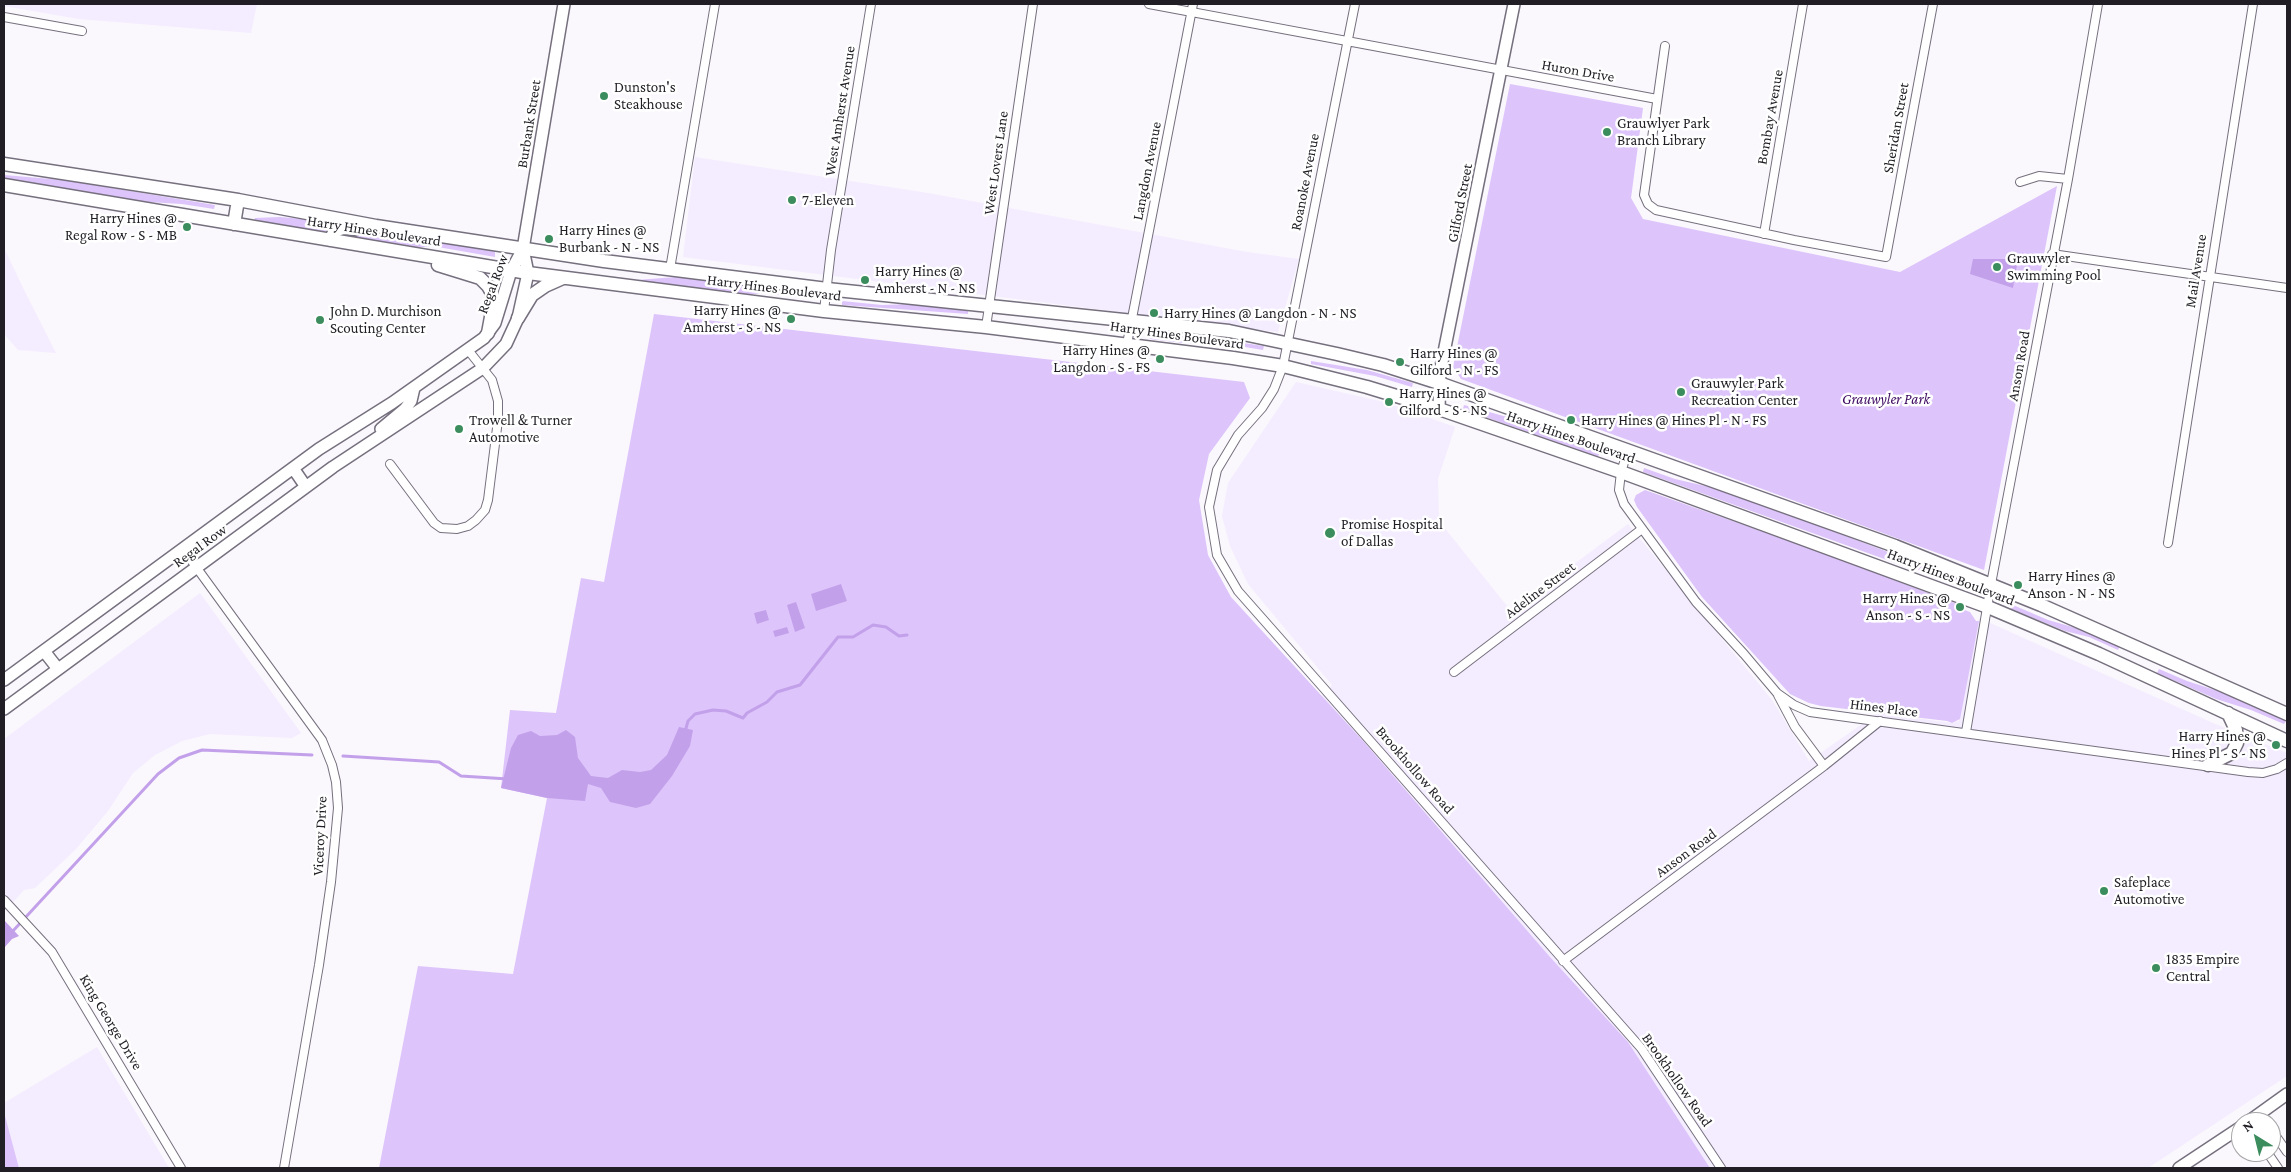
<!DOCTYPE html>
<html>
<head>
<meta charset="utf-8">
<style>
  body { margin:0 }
  #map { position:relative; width:2291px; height:1172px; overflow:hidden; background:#faf7fd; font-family:"Crimson Pro",serif }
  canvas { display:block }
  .frame { position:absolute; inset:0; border:5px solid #211f25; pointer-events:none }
  .north { position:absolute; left:2231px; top:1112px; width:50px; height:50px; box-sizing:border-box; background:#fff; border:1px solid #a6a5a8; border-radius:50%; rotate:324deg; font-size:14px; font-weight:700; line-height:20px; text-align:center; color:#211f25 }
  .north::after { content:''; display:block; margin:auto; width:18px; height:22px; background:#3c8d5e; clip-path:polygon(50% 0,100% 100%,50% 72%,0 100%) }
</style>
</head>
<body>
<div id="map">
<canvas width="2291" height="1172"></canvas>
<div class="frame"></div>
<div class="north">N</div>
</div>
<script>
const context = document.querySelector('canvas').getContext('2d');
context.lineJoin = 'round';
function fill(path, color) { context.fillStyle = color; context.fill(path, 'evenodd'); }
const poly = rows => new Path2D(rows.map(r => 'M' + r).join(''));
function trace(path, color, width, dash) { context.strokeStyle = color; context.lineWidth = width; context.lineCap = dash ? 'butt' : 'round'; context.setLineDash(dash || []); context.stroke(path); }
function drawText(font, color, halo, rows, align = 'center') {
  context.font = font + ' "Crimson Pro",serif'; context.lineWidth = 5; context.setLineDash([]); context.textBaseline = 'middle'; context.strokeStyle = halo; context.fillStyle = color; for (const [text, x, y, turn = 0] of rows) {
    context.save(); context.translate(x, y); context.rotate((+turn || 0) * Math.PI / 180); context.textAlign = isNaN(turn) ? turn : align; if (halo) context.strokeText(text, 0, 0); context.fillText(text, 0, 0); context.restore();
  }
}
const built = poly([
  [4,4,257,4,251,33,79,19,4,6],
  [695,157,928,193,1247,252,1299,259,1278,332,683,257],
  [4,248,24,290,56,353,18,350,4,334],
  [1296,382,1384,402,1455,427,1438,479,1439,521,1511,611,1628,524,1772,700,1809,761,1878,713,1952,723,1959,721,1979,618,2213,723,2287,753,2287,1076,2148,1168,1710,1168,1628,1042,1550,957,1364,742,1321,696,1332,685,1248,584,1230,546,1222,516,1228,483],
  [200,593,301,733,292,738,210,734,182,741,155,755,133,773,108,811,76,849,35,888,24,890,4,912,4,739],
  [97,1047,169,1168,19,1168,4,1112,4,1103]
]);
const green = poly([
  [1510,84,1643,108,1631,198,1643,219,1900,272,2057,186,1984,570,1461,379,1453,367],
  [4,175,63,180,215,205,214,209,182,204,148,202,58,188,4,178],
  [280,217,304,219,333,225,324,233,254,221,255,218],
  [348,232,383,237,418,238,495,251,495,257,438,247,409,247,341,236,342,233],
  [676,277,804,291,804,297,762,293,744,295,636,282,637,280],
  [842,301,882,305,912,304,968,310,968,314,842,305],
  [654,314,1244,382,1250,398,1209,454,1199,500,1208,555,1231,597,1364,742,1550,957,1628,1042,1710,1168,379,1168,418,966,513,974,547,798,501,788,510,710,556,713,581,578,604,582],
  [1150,335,1202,337,1264,346,1263,350,1227,344,1184,343,1150,339],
  [1311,361,1367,370,1413,383,1412,387,1375,376,1311,364],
  [1464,405,1525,422,1601,448,1598,457,1463,409],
  [1644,468,1675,479,1714,488,1761,504,1970,583,1969,587,1931,573,1901,565,1643,472],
  [1645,490,1837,558,1957,604,1954,607,1960,611,1962,609,1970,612,1976,621,1979,621,1960,719,1952,723,1947,721,1821,706,1809,703,1790,694,1702,597,1637,507,1634,500,1636,495],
  [2013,605,2048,620,2076,628,2120,646,2118,650,2089,637,2065,631,2011,609],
  [2159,669,2187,681,2218,691,2286,721,2284,724,2251,710,2216,699,2157,673],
  [4,1112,19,1168,4,1168]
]);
const water = poly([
  [1973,259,2018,259,2013,288,1970,274],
  [841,584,847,601,816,611,811,594],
  [796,602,805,628,795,632,787,605],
  [766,610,769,620,757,624,754,613],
  [787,627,789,633,775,637,773,631],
  [679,727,693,730,690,746,672,776,650,804,636,808,610,802,601,788,588,784,585,801,547,798,501,788,511,748,518,735,531,731,540,736,557,735,566,730,575,737,578,758,591,776,608,778,622,770,640,772,651,770,667,755],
  [4,920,19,936,12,939,4,948]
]);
const stream = poly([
  [685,732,688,721,695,714,713,710,726,711,743,718,747,713,767,702,777,692,800,685,838,637,853,637,873,625,886,627,899,636,907,635],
  [343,756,439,762,461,776,508,779],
  [12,932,158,774,179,758,202,750,312,755]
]);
const street = poly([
  [1149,4,1657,99],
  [1355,4,1283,366,1274,389,1262,408,1238,435,1217,470,1209,507,1217,555,1238,591,1641,1048,1721,1168],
  [4,17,82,31],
  [1665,46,1644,195,1648,204,1656,210,1794,240,1886,257,1933,4],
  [2020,182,2039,176,2068,179],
  [1764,234,1803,4],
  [2052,254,2287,288],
  [670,269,715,4],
  [824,311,831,250,871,4],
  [986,327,1033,4],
  [1127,344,1193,4],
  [1628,450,1621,472,1619,490,1624,504,1696,602,1744,654,1777,693,1794,705,1810,712,2248,772,2263,773,2277,769,2287,763],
  [390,464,434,523,441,528,457,529,468,526,476,520,485,510,488,500,498,420,498,401,492,380,468,350],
  [2168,543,2253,4],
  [183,549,322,740,332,765,336,782,338,808,331,882,319,965,284,1168],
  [1454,672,1642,529],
  [1778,695,1795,727,1824,766],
  [1966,732,1991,584,2068,179,2098,4],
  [4,900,52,952,181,1168],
  [1563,961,1824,766,1880,721],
  [2271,1129,2287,1152],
  [2267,1152,2278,1168]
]);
const secondary = poly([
  [1439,409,1440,372,1514,4],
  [381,429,405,409,411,401,414,388],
  [293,468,306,487],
  [44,651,58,669],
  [4,680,319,449,392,403,484,338,495,323,511,271,523,249],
  [4,709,333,467,483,368,506,344,518,318,528,273,523,249,564,4],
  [2248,1122,2287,1094],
  [2179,1168,2241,1127]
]);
const primary = poly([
  [4,164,238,200,376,226,604,261,827,289,1229,331,1337,354,1383,365,1439,383,1895,546,2041,605,2287,714],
  [4,185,528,273,824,311,986,327,1233,358,1283,366,1367,387,1439,409,1621,472,1988,607,2099,654,2287,741],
  [234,224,238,200],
  [330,240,335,231,343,228,356,229],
  [438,265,480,278,488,286,492,293,493,306,488,333],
  [518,318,532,295,545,286,563,278],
  [2208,765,2232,753,2237,743,2236,730,2228,713]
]);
const markers = [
  [604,96,5,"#3c8d5e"],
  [1607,132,5,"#3c8d5e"],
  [792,200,5,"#3c8d5e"],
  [187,227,5,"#3c8d5e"],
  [549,239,5,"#3c8d5e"],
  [1997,267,5,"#3c8d5e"],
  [865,280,5,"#3c8d5e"],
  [1154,313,5,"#3c8d5e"],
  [791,319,5,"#3c8d5e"],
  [320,320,5,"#3c8d5e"],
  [1160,359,5,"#3c8d5e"],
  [1400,362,5,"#3c8d5e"],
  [1681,392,5,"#3c8d5e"],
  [1389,402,5,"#3c8d5e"],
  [1571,420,5,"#3c8d5e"],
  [459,429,5,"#3c8d5e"],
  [1330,533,6,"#3c8d5e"],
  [2018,585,5,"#3c8d5e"],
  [1960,607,5,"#3c8d5e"],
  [2276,745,5,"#3c8d5e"],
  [2104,891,5,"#3c8d5e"],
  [2156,968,5,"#3c8d5e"]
];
const streetNames = [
  ["Huron Drive",1578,71,10],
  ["West Amherst Avenue",840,111,-81],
  ["Bombay Avenue",1770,117,-80],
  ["Burbank Street",529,124,-81],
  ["Sheridan Street",1896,128,-80],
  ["West Lovers Lane",996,163,-82],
  ["Langdon Avenue",1147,171,-79],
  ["Roanoke Avenue",1305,182,-79],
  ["Gilford Street",1460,203,-79],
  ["Harry Hines Boulevard",374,231,9],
  ["Mail Avenue",2196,271,-81],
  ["Regal Row",493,284,-69],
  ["Harry Hines Boulevard",774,288,7],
  ["Harry Hines Boulevard",1177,335,8],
  ["Anson Road",2019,366,-80],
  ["Harry Hines Boulevard",1571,437,19],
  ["Regal Row",200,546,-36],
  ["Harry Hines Boulevard",1951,577,21],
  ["Adeline Street",1540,590,-37],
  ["Hines Place",1884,708,7],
  ["Brookhollow Road",1415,770,49],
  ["Viceroy Drive",320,836,-87],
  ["Anson Road",1686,853,-36],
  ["King George Drive",111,1022,59],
  ["Brookhollow Road",1677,1080,55]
];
const poiNames = [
  ["Dunston's",614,87],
  ["Steakhouse",614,104],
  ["Grauwlyer Park",1617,123],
  ["Branch Library",1617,140],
  ["7-Eleven",802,200],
  ["Harry Hines @",177,218,"right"],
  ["Regal Row - S - MB",177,235,"right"],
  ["Harry Hines @",559,230],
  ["Burbank - N - NS",559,247],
  ["Grauwyler",2007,258],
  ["Swimming Pool",2007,275],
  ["Harry Hines @",875,271],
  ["Amherst - N - NS",875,288],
  ["Harry Hines @",781,310,"right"],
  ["Amherst - S - NS",781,327,"right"],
  ["John D. Murchison",330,311],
  ["Scouting Center",330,328],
  ["Harry Hines @ Langdon - N - NS",1164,313],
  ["Harry Hines @",1150,350,"right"],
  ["Langdon - S - FS",1150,367,"right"],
  ["Harry Hines @",1410,353],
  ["Gilford - N - FS",1410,370],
  ["Grauwyler Park",1691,383],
  ["Recreation Center",1691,400],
  ["Harry Hines @",1399,393],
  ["Gilford - S - NS",1399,410],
  ["Trowell & Turner",469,420],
  ["Automotive",469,437],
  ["Harry Hines @ Hines Pl - N - FS",1581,420],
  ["Promise Hospital",1341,524],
  ["of Dallas",1341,541],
  ["Harry Hines @",2028,576],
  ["Anson - N - NS",2028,593],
  ["Harry Hines @",1950,598,"right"],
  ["Anson - S - NS",1950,615,"right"],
  ["Harry Hines @",2266,736,"right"],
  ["Hines Pl - S - NS",2266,753,"right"],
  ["Safeplace",2114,882],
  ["Automotive",2114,899],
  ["1835 Empire",2166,959],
  ["Central",2166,976]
];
const parkNames = [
  ["Grauwyler Park",1886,399]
];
fill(built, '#f4ecff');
fill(green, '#ddc4fb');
fill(water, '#c3a0ea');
trace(stream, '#c3a0ea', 3);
trace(street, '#76707e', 10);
trace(secondary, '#76707e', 14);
trace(primary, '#76707e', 15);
trace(street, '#fff', 8);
trace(secondary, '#fff', 11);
trace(primary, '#fff', 12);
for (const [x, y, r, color] of markers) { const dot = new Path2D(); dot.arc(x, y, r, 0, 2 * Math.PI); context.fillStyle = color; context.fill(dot); trace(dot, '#fff', 2); }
drawText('15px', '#211f25', '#fff', streetNames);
drawText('15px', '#211f25', '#fff', poiNames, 'left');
drawText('italic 15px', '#3e0a62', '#fff', parkNames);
</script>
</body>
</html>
